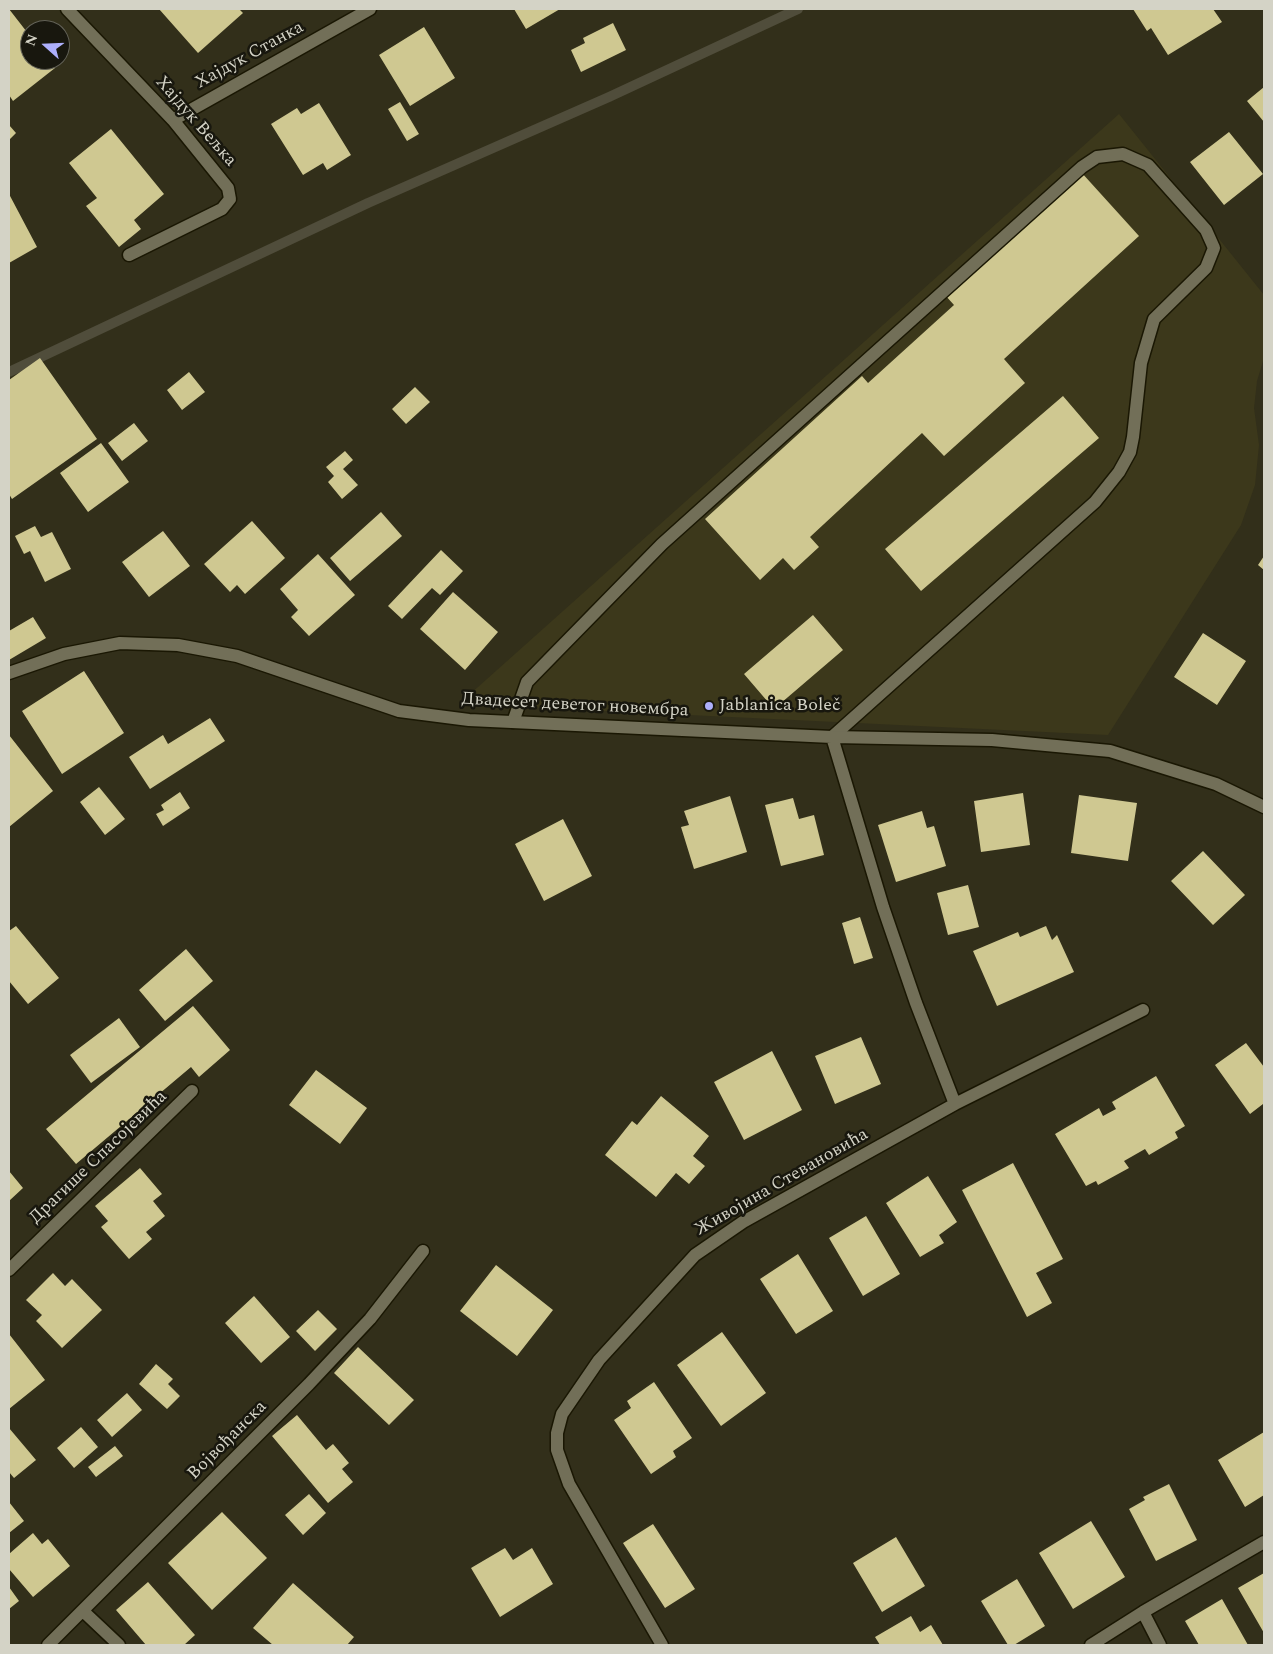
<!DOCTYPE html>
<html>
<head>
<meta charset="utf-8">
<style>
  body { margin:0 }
  #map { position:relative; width:1273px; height:1654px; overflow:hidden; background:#322f1a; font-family:Spectral,serif }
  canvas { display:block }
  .frame { position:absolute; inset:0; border:10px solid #d4d3c6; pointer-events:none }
  .north { position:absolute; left:20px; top:20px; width:50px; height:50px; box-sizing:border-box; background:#18170e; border:1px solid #636258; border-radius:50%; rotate:290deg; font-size:14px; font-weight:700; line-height:20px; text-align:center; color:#d4d3c6 }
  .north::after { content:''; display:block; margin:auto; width:18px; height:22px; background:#adaffb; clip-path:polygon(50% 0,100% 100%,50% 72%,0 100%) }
</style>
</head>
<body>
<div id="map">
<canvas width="1273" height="1654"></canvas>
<div class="frame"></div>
<div class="north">N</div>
</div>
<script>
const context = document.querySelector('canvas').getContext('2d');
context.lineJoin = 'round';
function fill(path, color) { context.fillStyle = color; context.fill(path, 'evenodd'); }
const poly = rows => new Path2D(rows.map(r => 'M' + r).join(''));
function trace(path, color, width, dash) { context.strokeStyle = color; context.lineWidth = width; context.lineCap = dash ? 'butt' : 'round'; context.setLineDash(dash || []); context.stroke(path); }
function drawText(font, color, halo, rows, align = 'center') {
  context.font = font + ' Spectral,serif'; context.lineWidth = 5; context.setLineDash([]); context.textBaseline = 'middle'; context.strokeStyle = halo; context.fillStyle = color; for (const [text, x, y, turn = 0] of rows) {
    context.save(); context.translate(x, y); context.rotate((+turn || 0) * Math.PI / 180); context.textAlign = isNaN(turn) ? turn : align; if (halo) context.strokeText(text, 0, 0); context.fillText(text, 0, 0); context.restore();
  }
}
const built = poly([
  [1119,114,1264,295,1264,358,1257,381,1254,408,1259,445,1255,485,1241,525,1108,735,459,704]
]);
const stream = poly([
  [9,372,368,203,609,97,798,9]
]);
const building = poly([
  [9,9,30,36,30,60,49,60,55,68,13,101,9,95],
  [159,9,239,9,243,13,198,53],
  [514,9,560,9,526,29],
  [1133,9,1213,9,1222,22,1168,55,1151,28,1147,31],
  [613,23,626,50,581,72,571,50,585,43,583,38],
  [424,27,455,78,410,106,379,55],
  [1264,87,1264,122,1247,101],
  [400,102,419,134,407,141,388,109],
  [319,103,351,155,327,170,323,163,303,175,271,124,297,108,301,114],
  [9,125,16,133,9,140],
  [111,129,164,194,134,220,141,229,119,247,86,206,97,198,69,163],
  [1229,132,1263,174,1224,205,1190,162],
  [1081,172,1139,236,1004,359,1025,383,944,456,922,433,810,537,819,547,794,570,783,558,760,580,705,519,862,376,868,383,954,305,945,295],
  [9,194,37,247,9,263],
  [40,358,97,439,12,499,9,494,9,380],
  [189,372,205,392,182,410,167,390],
  [415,387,430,402,406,424,392,409],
  [1063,396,1099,438,921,591,885,549],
  [134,423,148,441,122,461,108,443],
  [101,443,129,482,88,512,60,473],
  [345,451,353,460,343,469,358,485,342,499,328,482,334,476,326,467],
  [381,512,402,536,350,581,330,558],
  [252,521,285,558,245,594,237,585,230,592,204,564],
  [35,526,41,537,52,532,71,569,45,582,30,551,24,554,15,536],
  [163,531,190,566,149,597,122,562],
  [441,550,463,571,440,595,432,588,402,619,388,606],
  [318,554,355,595,309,636,291,617,298,610,280,589],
  [1264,556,1264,570,1258,565],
  [453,592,498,632,465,670,420,629],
  [813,615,843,650,774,709,744,674],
  [33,617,46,638,9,660,9,631],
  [1203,633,1246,661,1217,705,1174,677],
  [84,671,124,733,62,774,22,711],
  [210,718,225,741,150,789,129,757,163,735,168,744],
  [9,735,53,791,9,827],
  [99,787,125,819,105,835,80,802],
  [180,792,190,808,163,826,156,814,164,810,161,805],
  [1023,793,1030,845,981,852,974,801],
  [1079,795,1137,803,1128,861,1071,853],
  [730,796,747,852,694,869,681,827,689,825,684,811],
  [793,798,799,819,814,815,824,855,781,866,765,805],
  [922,811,927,828,934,826,946,866,896,882,878,825],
  [563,819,592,876,544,901,515,844],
  [1203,851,1245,895,1213,925,1171,881],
  [968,885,979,927,948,935,937,893],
  [860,917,873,958,854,964,842,923],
  [16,926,59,978,28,1004,9,981,9,931],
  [1046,926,1052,940,1057,935,1074,972,997,1006,973,951,1018,932,1020,937],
  [186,949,213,981,165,1021,139,990],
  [193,1006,230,1050,199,1077,191,1067,76,1164,46,1129],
  [119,1018,140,1047,91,1083,70,1055],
  [861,1037,881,1084,835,1104,815,1056],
  [1246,1043,1264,1067,1264,1106,1263,1104,1250,1114,1215,1065],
  [772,1051,802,1110,744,1140,714,1082],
  [316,1070,367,1108,340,1144,289,1105],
  [1156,1076,1185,1126,1175,1132,1178,1138,1149,1155,1145,1149,1124,1161,1129,1168,1098,1185,1096,1181,1086,1186,1055,1134,1099,1108,1103,1116,1116,1109,1112,1102],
  [661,1096,709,1136,693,1156,705,1166,689,1184,676,1173,656,1197,605,1155,632,1121,637,1125],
  [1013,1163,1063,1259,1036,1273,1052,1303,1027,1317,962,1190],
  [140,1168,162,1194,153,1201,165,1216,146,1232,152,1239,129,1259,101,1227,108,1221,95,1206],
  [9,1171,23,1188,9,1201],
  [928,1176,957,1222,939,1235,944,1243,920,1257,886,1203],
  [866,1216,900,1274,863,1296,829,1238],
  [798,1254,833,1311,796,1334,760,1279],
  [496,1265,553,1310,517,1356,460,1311],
  [53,1273,65,1286,72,1279,102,1310,62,1348,36,1321,42,1315,26,1300],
  [254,1296,290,1337,261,1363,225,1323],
  [318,1310,337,1329,315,1351,296,1331],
  [722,1332,766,1393,721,1426,677,1365],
  [9,1334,45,1380,9,1409],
  [358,1347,414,1400,389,1425,334,1373],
  [156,1364,173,1379,168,1384,180,1396,167,1409,139,1384],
  [654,1382,692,1438,673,1451,676,1457,651,1474,614,1420,631,1408,627,1401],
  [127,1393,142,1410,112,1437,97,1420],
  [297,1415,326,1450,333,1444,349,1463,342,1469,353,1482,328,1503,272,1436],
  [81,1427,98,1447,74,1468,57,1448],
  [9,1428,36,1460,14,1478,9,1472],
  [1264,1432,1264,1495,1245,1507,1218,1460],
  [115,1446,123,1456,96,1477,88,1467],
  [1169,1484,1197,1540,1156,1561,1129,1509,1145,1500,1143,1497],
  [309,1494,326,1513,303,1535,285,1515],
  [9,1502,24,1521,9,1533],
  [222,1512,267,1558,212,1610,168,1563],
  [1091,1521,1125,1577,1073,1609,1039,1553],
  [653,1524,695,1589,665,1608,623,1543],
  [33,1533,42,1544,48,1539,70,1566,33,1597,9,1569,9,1554],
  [896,1537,925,1586,882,1612,853,1563],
  [505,1548,513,1560,532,1548,553,1584,500,1617,471,1568],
  [1264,1573,1264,1633,1238,1588],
  [1017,1579,1045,1626,1014,1645,1008,1645,981,1601],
  [148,1582,195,1635,184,1645,146,1645,116,1610],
  [293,1583,354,1637,347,1645,273,1645,253,1628],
  [9,1587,19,1601,9,1609],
  [1222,1599,1248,1645,1199,1645,1185,1621],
  [911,1616,920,1632,931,1625,943,1645,880,1645,875,1637]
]);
const lane = poly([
  [513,722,527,682,662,544,1082,167,1097,157,1123,154,1148,165,1206,230,1214,248,1206,268,1154,319,1141,363,1133,437,1130,452,1119,472,1095,502,832,737]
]);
const street = poly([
  [67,9,173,120,228,188,230,199,222,209,129,255],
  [173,120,370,9],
  [9,673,64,654,120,643,178,645,237,656,399,711,469,720,832,737,992,740,1110,751,1216,784,1264,807],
  [832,737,883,907,916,1003,955,1104],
  [9,1270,192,1091],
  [84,1612,119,1645],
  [1143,1612,1160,1645],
  [48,1645,309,1384,370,1319,423,1251],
  [662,1645,569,1484,557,1450,557,1433,562,1414,599,1360,695,1255,743,1222,955,1104,1143,1010],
  [1091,1645,1143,1612,1264,1542]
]);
const markers = [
  [709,706,5,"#adaffb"]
];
const streetNames = [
  ["Хајдук Станка",250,56,-29],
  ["Хајдук Вељка",195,122,49],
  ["Двадесет деветог новембра",575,706,3],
  ["Драгише Спасојевића",99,1158,-44],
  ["Живојина Стевановића",782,1183,-30],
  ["Војвођанска",228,1441,-45]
];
const poiNames = [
  ["Jablanica Boleč",719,706]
];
fill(built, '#3c381b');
trace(stream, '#504d3b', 10);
fill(building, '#cfc891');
trace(lane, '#1a1703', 15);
trace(street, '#1a1703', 15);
trace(lane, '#726f58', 12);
trace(street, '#726f58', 12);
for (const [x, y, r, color] of markers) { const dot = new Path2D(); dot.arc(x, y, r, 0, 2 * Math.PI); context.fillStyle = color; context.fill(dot); trace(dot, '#18170e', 2); }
drawText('18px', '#d4d3c6', '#18170e', streetNames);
drawText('18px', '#d4d3c6', '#18170e', poiNames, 'left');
</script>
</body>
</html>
